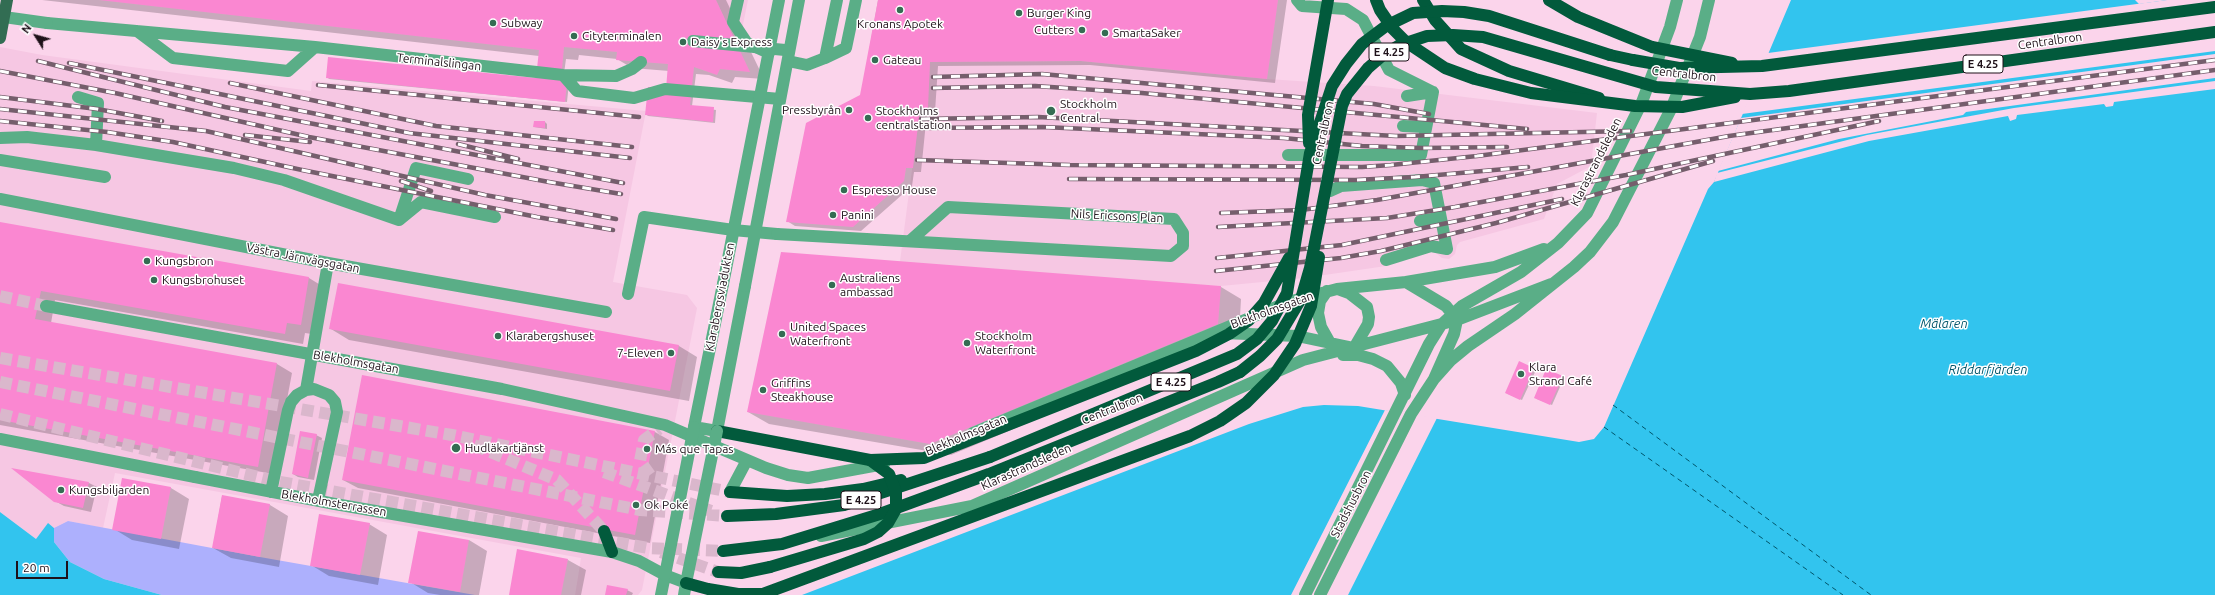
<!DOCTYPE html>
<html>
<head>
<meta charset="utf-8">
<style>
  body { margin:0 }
  #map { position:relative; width:2215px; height:595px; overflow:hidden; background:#fbd4eb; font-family:Ubuntu,sans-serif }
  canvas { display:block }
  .north { position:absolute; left:16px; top:16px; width:40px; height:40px; -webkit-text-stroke:3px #fff; paint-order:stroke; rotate:307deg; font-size:11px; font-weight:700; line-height:16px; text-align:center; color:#1e1119 }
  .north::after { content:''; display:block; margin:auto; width:14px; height:18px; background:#1e1119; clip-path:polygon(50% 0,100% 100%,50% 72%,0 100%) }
  .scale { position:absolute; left:16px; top:561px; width:52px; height:18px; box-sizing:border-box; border:2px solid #1e1119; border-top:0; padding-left:5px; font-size:12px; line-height:14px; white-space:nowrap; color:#1e1119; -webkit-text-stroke:3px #fff; paint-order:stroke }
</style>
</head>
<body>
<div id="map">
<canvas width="2215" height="595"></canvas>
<div class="north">N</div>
<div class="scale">20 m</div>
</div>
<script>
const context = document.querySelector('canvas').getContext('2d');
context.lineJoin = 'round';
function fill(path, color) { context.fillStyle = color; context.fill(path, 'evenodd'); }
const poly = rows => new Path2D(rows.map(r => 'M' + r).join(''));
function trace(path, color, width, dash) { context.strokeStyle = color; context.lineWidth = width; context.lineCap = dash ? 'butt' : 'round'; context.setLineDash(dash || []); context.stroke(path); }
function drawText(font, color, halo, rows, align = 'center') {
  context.font = font + ' Ubuntu,sans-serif'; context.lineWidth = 3; context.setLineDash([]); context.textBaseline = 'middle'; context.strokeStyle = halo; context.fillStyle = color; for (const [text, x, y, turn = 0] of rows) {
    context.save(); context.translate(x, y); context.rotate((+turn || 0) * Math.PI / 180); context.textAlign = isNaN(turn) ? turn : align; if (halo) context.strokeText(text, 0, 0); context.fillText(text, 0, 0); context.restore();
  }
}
const built = poly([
  [716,0,748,0,738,49],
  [0,47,42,55,311,91,312,81,646,111,613,282,687,295,697,308,642,590,638,595,575,595,581,558,115,473,103,528,68,521,54,528,48,524,36,539,0,512],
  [1081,61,1267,79,1374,86,1597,113,1591,166,1557,184,1544,219,1460,242,1457,245,1455,254,1449,259,1442,258,1431,249,1386,266,1304,278,1221,286,899,269,920,108,927,108,930,62]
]);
const green = poly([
  [68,521,260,557,475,595,162,595,104,579,70,562,54,542,54,528]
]);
const water = poly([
  [1791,0,2135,0,2139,4,2167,0,2215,0,2215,595,802,595,1249,424,1303,407,1324,405,1358,406,1579,442,1594,439,1604,427,1708,189,1714,182],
  [0,512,36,539,48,523,54,528,54,542,70,562,104,579,162,595,0,595]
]);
const pier = poly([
  [2167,0,2215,0,2215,51,1742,114,1768,53],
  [2215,54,2215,78,1966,112,1963,115,1839,139,1718,171,1741,118],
  [2215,81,2215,89,2114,102,2113,106,2106,107,2104,104,2017,115,2016,119,2010,121,2008,116,1869,141,1714,182,1717,173,1867,135,2014,108],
  [1385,410,1437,418,1348,595,1291,595]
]);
const shadow = poly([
  [42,0,726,0,764,79,735,77,732,83,709,75,696,74,692,106,716,110,715,123,648,116,646,114,667,90,669,71,632,68,617,59,579,55,578,60,566,59,563,81,569,83,567,102,329,79,327,77,537,79,539,56],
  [878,0,1287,0,1275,83,1090,65,938,66,935,112,927,112,921,172,914,172,912,186,861,231,795,226,787,221,861,96],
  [545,122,547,124,547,129,534,127],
  [0,223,309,278,327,289,319,335,305,333,303,344,55,300,51,323,277,364,292,373,273,474,0,425],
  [782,253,1221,287,1241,299,1239,335,951,455,769,424,748,412],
  [331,329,679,346,697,357,689,401,349,340],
  [1534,369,1536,370,1522,400,1508,394],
  [1562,377,1564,378,1552,405,1537,399],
  [655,432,669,440,650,543,358,488,343,480],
  [316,435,322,438,314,480,298,477,293,474],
  [123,479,171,488,189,499,179,549,132,540,114,529],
  [89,483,97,487,91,512,64,506,55,501],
  [222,496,270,505,288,516,279,567,231,558,213,548],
  [369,524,387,535,378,585,329,576,311,565],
  [469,540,487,551,479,595,440,595,428,593,410,582],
  [568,560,586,570,581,595,510,595],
  [627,590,633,593,632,595,606,595]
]);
const ferry = poly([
  [1613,405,1871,595],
  [1604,427,1843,595]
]);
const building = poly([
  [99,0,716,0,750,72,720,69,717,75,694,67,690,105,714,107,713,122,645,115,648,87,666,89,668,64,616,60,617,52,564,47,561,80,567,81,565,102,326,78,328,57,536,78,539,50],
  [878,0,1278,0,1267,79,1081,61,930,62,928,108,920,108,913,168,906,168,904,181,853,227,786,222,806,123,860,95],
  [534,121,545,121,545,128,533,127],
  [0,222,309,277,301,325,287,323,285,334,41,291,35,319,277,363,258,467,0,420],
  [781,252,1221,286,1218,324,930,444,747,412],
  [338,283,679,345,670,391,329,329],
  [1519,361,1534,368,1520,400,1505,393],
  [1546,369,1563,376,1550,405,1534,398],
  [362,375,655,431,635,535,342,480],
  [300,431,317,434,308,478,292,474],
  [11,468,89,482,83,508,54,502],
  [122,478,171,487,161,539,112,530],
  [222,495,270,504,260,557,212,548],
  [319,514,370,523,360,575,310,566],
  [418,531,469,540,460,592,408,583],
  [517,549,568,559,561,595,509,595],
  [607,585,628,589,626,595,605,595]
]);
const minorTunnel = poly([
  [0,296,46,306],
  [650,475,640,461,644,440,659,429]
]);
const highwayTunnel = poly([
  [0,358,452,435,730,492],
  [0,382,640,510,727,516],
  [0,414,275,481,648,548,723,551],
  [474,445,557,480,604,531],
  [604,472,711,511],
  [661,552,718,572]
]);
const minor = poly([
  [1297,0,1302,6,1346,9,1363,20,1389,70,1433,92],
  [47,23,315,47,563,75,616,76,632,69,641,62],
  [137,31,173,58,288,71,315,47],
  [693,41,785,50],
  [825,58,846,48,856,0],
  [788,61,807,65,825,58,837,0],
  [563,75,577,91,634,98,665,89,780,99],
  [78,97,98,103,96,145,234,168,284,180,399,220],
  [1403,126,1425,127],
  [0,138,27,137,96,145],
  [1288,155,1421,155,1433,92,1407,96],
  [0,160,105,177],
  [1330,191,1341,186,1422,180,1434,183,1447,249,1431,246,1386,260],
  [399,220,416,168,468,179],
  [399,220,421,202,495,217],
  [1420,221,1439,218],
  [733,230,777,234],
  [1406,282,1495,267,1544,249],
  [723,284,694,427,717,431,745,286],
  [1327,291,1320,301,1318,313,1321,327,1330,343],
  [46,306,502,389,665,425,766,468,788,475,808,478,884,464],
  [1223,333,1297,336,1354,348,1368,324,1369,317,1367,307,1349,293,1338,289],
  [1343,355,1358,355,1373,359,1387,366,1401,383,1405,395],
  [973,433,1288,302,1337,289,1406,282,1446,306,1457,320,1454,334,1434,379],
  [0,439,195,477],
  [730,492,747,460],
  [335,504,612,552,639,561,665,575,686,583,684,595],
  [821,536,972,506,1303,360,1457,320,1551,284],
  [661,595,665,575],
  [1305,595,1429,344,1441,325,1462,306,1521,272,1558,243,1587,213,1642,102,1670,27,1677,0],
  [1320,595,1411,414,1434,379,1451,360,1468,346,1515,314,1574,267,1590,252,1613,222,1671,109,1700,37,1709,0]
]);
const highway = poly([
  [1423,0,1435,20,1461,49,1509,71,1599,98],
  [1610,55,1633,60],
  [717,431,870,460],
  [730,492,787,496,825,494,863,489,901,480],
  [727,516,776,514,844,505,990,457],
  [723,551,782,544,880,514,989,474,1218,382,1240,372],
  [718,572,741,573,770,567]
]);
const rail = poly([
  [38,61,225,107,623,183],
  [69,63,409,133,630,158],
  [0,71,115,93,309,137,549,182,621,194],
  [933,77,1042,74,1374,104,1429,114],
  [230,83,436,126,632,147],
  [318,85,639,117],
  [933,88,1035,86,1142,93,1527,129],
  [0,97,97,109,162,121],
  [0,109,206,131,485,195,616,219],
  [921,119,1038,117,1396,136,1630,131],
  [0,121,107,132,173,142,302,170,537,217,613,230],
  [920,128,1043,127,1284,138,1362,146,1422,148,1507,147],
  [245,135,310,142],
  [458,144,518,159],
  [917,160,1070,165,1362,167,1391,165,1477,156,2215,60],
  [1069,179,1355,180,1415,177,1528,167],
  [401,181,431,191],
  [1221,213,1301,210,1377,200,1729,136,2215,70],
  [1218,227,1387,218,1455,207,1626,175,1879,121],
  [1217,258,1342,245,1562,199],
  [1216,271,1341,258,1381,251,1496,223,1713,161]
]);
const minorBridge = poly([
  [738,0,733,22,747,43,769,53],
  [4,17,47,23],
  [0,199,328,263,606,312],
  [777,234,1171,256,1183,246,1183,233,1174,219,948,207,911,240],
  [723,284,779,0],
  [745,286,799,0],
  [628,294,644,217,733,230],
  [306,390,328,263],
  [195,477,335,504],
  [271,492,288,410,291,402,297,395,306,390,314,389,329,395,335,402,337,412,318,500],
  [665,575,694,427],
  [686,583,717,431]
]);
const majorBridge = poly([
  [0,38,7,0]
]);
const highwayBridge = poly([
  [1376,0,1380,10,1393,29,1406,42,1445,68,1475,79,1531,93,1635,106,1682,107,1735,97],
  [1549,0,1578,17,1652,47,1732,63],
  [1633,60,1679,68,1762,66,2215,7],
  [1309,143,1308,115,1328,0],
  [1240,372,1260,356,1277,339,1301,299,1310,268,1342,106,1347,94,1368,68,1383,55,1400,45,1427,36,1453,35,1483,37,1656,87,1750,94,1789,91,2215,32],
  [990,457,1237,354,1257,339,1272,321,1287,293,1310,153,1332,86,1346,64,1362,44,1386,26,1413,13,1442,11,1464,12,1489,16,1610,55],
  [870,460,924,458,1196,351,1229,334,1249,320,1264,303,1289,258],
  [604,531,612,552],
  [770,567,864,539,878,532,888,523,896,509,896,492,889,474,870,460],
  [686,583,708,589,738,594,763,594,1190,436,1220,421,1246,403,1274,375,1295,344,1311,306,1319,257]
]);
const markers = [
  [900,10,4,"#356c53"],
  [1019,13,4,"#356c53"],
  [493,23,4,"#356c53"],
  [1082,30,4,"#356c53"],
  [1105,33,4,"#356c53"],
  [574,36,4,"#356c53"],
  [683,42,4,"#356c53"],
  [875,60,4,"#356c53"],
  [849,110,4,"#356c53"],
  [1051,111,5,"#356c53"],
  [868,118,4,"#356c53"],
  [844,190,4,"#356c53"],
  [833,215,4,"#356c53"],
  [147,261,4,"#356c53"],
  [154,280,4,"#356c53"],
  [832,285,4,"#356c53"],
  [782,334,4,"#356c53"],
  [498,336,4,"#356c53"],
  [967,343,4,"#356c53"],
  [671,353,4,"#356c53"],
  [1521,374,4,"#356c53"],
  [763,390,4,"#356c53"],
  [456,448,5,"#356c53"],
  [647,449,4,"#356c53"],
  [61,490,4,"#356c53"],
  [636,505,4,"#356c53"]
];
const shields = [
  [1389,52,40],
  [1983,64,40],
  [1171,382,40],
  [861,500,40]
];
const shieldNames = [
  ["E 4.25",1389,52],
  ["E 4.25",1983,64],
  ["E 4.25",1171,382],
  ["E 4.25",861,500]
];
const poiNames = [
  ["Burger King",1027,13],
  ["Subway",501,23],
  ["Kronans Apotek",900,24,"center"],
  ["Cutters",1074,30,"right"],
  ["SmartaSaker",1113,33],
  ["Cityterminalen",582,36],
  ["Daisy's Express",691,42],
  ["Gateau",883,60],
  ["Stockholm",1060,104],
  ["Central",1060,118],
  ["Pressbyrån",841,110,"right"],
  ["Stockholms",876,111],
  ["centralstation",876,125],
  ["Espresso House",852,190],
  ["Panini",841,215],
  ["Kungsbron",155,261],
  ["Australiens",840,278],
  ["ambassad",840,292],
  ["Kungsbrohuset",162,280],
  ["United Spaces",790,327],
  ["Waterfront",790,341],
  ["Klarabergshuset",506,336],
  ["Stockholm",975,336],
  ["Waterfront",975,350],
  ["7-Eleven",663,353,"right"],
  ["Klara",1529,367],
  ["Strand Café",1529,381],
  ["Griffins",771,383],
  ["Steakhouse",771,397],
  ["Hudläkartjänst",465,448],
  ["Más que Tapas",655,449],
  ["Kungsbiljarden",69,490],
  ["Ok Poké",644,505]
];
const streetNames = [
  ["Centralbron",2050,41,-8],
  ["Terminalslingan",439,62,6],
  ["Centralbron",1684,74,6],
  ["Centralbron",1323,133,-78],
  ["Klarastrandsleden",1596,162,-63],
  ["Nils Ericsons Plan",1117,216,3],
  ["Västra Järnvägsgatan",303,258,11],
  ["Klarabergsviadukten",720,297,-79],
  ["Blekholmsgatan",1272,310,-20],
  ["Blekholmsgatan",356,362,10],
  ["Centralbron",1112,409,-22],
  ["Blekholmsgatan",966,435,-23],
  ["Klarastrandsleden",1026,467,-24],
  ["Blekholmsterrassen",334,503,10],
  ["Stadshusbron",1351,504,-63]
];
const waterNames = [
  ["Mälaren",1944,324],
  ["Riddarfjärden",1988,370]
];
fill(built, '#f6c7e3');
fill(green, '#adb0fd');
fill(water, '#32c4ee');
fill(pier, '#fbd4eb');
fill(shadow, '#0003');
trace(ferry, '#00556a', 1, [5, 4]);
fill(building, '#fa87d1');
trace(minorTunnel, '#dab7cc', 12, [12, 6]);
trace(highwayTunnel, '#dab7cc', 12, [12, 6]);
trace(minor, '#5aae87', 12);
trace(highway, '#025a3c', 12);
trace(rail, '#755e6c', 4.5);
trace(rail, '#fff', 3, [9]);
trace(minorBridge, '#5aae87', 12);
trace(majorBridge, '#326d53', 12);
trace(highwayBridge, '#025a3c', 12);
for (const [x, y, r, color] of markers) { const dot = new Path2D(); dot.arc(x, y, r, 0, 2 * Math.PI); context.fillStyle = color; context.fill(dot); trace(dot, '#fff', 1.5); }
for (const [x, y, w] of shields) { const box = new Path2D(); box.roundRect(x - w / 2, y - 9, w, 18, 3); context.fillStyle = '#fff'; context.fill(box); trace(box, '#1e1119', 1); }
drawText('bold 11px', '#1e1119', null, shieldNames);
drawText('12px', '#1e1119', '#fff', poiNames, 'left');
drawText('12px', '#1e1119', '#fff', streetNames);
drawText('italic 13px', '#00556a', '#fff', waterNames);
</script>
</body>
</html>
